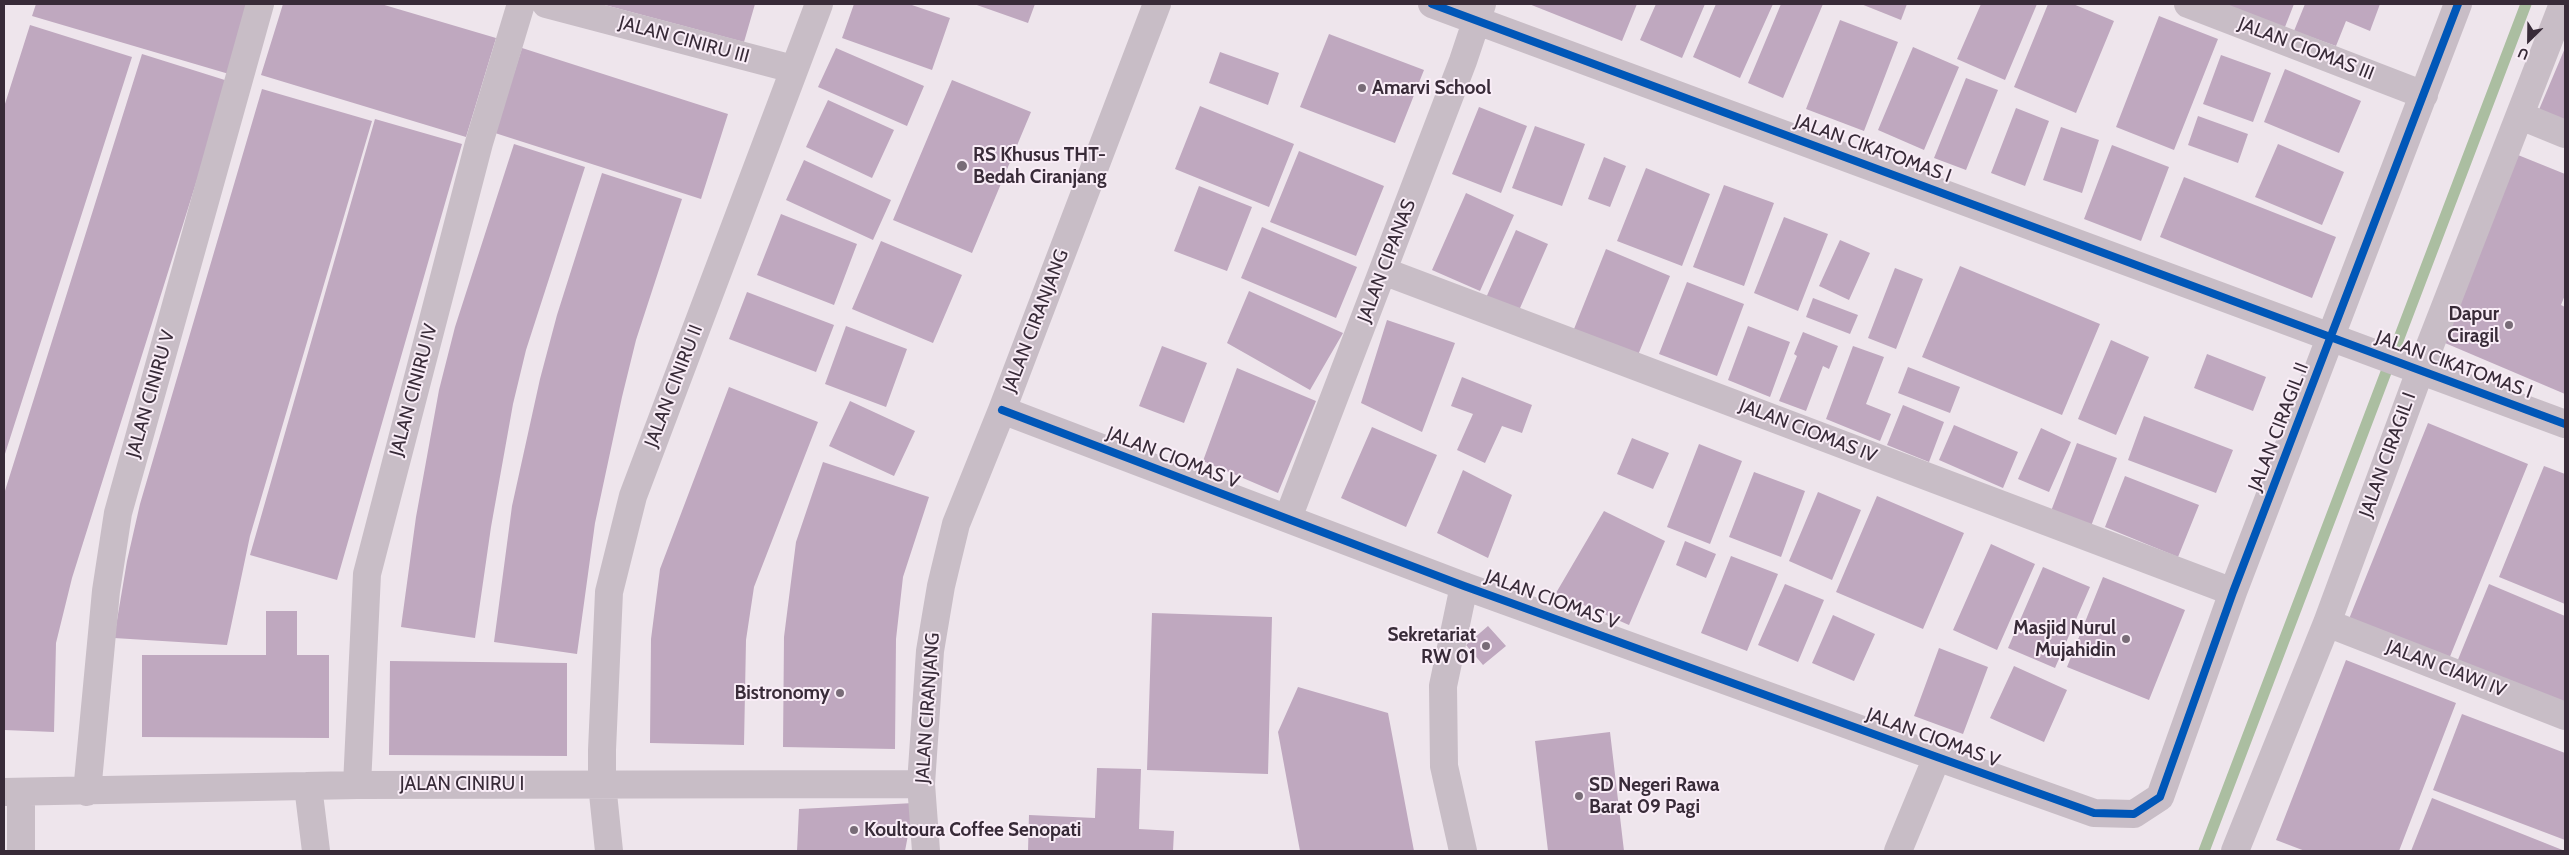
<!DOCTYPE html>
<html>
<head>
<meta charset="utf-8">
<style>
  body { margin:0 }
  #map { position:relative; width:2569px; height:855px; overflow:hidden; background:#eee5ec; font-family:Cabin,sans-serif }
  canvas { display:block }
  .frame { position:absolute; inset:0; border:5px solid #382b38; pointer-events:none }
  .north { position:absolute; left:2504px; top:15px; width:50px; height:50px; -webkit-text-stroke:4px #f9edf7; paint-order:stroke; rotate:203deg; font-size:14px; font-weight:700; line-height:20px; text-align:center; color:#382b38 }
  .north::after { content:''; display:block; margin:auto; width:18px; height:22px; background:#382b38; clip-path:polygon(50% 0,100% 100%,50% 72%,0 100%) }
</style>
</head>
<body>
<div id="map">
<canvas width="2569" height="855"></canvas>
<div class="frame"></div>
<div class="north">U</div>
</div>
<script>
const context = document.querySelector('canvas').getContext('2d');
context.lineJoin = 'round';
const poly = rows => new Path2D(rows.map(r => 'M' + r).join(''));
function trace(path, color, width, dash) { context.strokeStyle = color; context.lineWidth = width; context.lineCap = dash ? 'butt' : 'round'; context.setLineDash(dash || []); context.stroke(path); }
function fill(path, color) { context.fillStyle = color; context.fill(path, 'evenodd'); }
function drawText(font, color, halo, rows, align = 'center') {
  context.font = font + ' Cabin,sans-serif'; context.lineWidth = 4; context.setLineDash([]); context.textBaseline = 'middle'; context.strokeStyle = halo; context.fillStyle = color; for (const [text, x, y, turn = 0] of rows) {
    context.save(); context.translate(x, y); context.rotate((+turn || 0) * Math.PI / 180); context.textAlign = isNaN(turn) ? turn : align; if (halo) context.strokeText(text, 0, 0); context.fillText(text, 0, 0); context.restore();
  }
}
const stream = poly([
  [2204,851,2526,4]
]);
const building = poly([
  [36,4,250,4,229,74,32,16],
  [283,4,381,4,496,38,466,137,261,75],
  [601,4,755,4,744,42],
  [854,4,909,4,950,18,932,70,842,38],
  [974,4,1035,4,1028,23],
  [1529,4,1637,4,1622,41],
  [1656,4,1705,4,1682,58,1640,40],
  [1716,4,1773,4,1740,78,1693,57],
  [1781,4,1823,4,1783,98,1748,83],
  [1861,4,1907,4,1901,20],
  [1981,4,2037,4,2005,80,1957,59],
  [2048,4,2073,4,2114,21,2076,113,2014,87],
  [2229,4,2294,4,2283,32,2227,10],
  [2305,4,2380,4,2370,31,2346,21,2336,46,2294,31],
  [2159,16,2218,39,2174,150,2116,127],
  [1840,20,1898,42,1864,131,1806,109],
  [30,25,132,57,4,457,4,107],
  [1329,34,1424,70,1395,143,1300,107],
  [1913,47,1959,67,1924,150,1878,130],
  [522,48,728,114,701,199,495,133],
  [836,48,924,86,907,126,818,87],
  [2565,48,2565,123,2538,112],
  [1220,52,1279,73,1268,105,1209,83],
  [142,54,228,81,72,578,56,643,54,732,4,730,4,494],
  [2221,55,2271,73,2253,122,2203,104],
  [2285,69,2361,101,2339,153,2264,122],
  [1966,78,1998,90,1966,170,1934,158],
  [952,80,1031,112,972,253,893,220],
  [262,89,372,121,250,536,227,645,114,638,127,561,140,504],
  [828,100,894,130,872,178,806,147],
  [1200,106,1294,144,1269,207,1175,169],
  [1479,107,1527,126,1501,193,1452,174],
  [2016,108,2049,121,2025,186,1991,173],
  [2198,116,2248,134,2238,163,2188,145],
  [375,119,462,144,337,580,250,555],
  [1535,126,1585,144,1562,206,1512,188],
  [2061,127,2099,140,2082,193,2043,180],
  [514,144,585,167,526,350,513,404,491,527,475,638,401,627,416,517,439,390,455,327],
  [2278,144,2344,172,2322,225,2255,197],
  [2112,145,2169,167,2141,241,2084,219],
  [1299,151,1384,186,1356,256,1270,222],
  [2518,155,2565,174,2565,295,2561,305,2565,307,2565,394,2445,343],
  [1604,157,1626,166,1610,207,1588,199],
  [804,160,891,200,873,240,786,200],
  [1646,168,1710,194,1682,266,1617,241],
  [602,173,682,199,636,340,622,397,595,523,577,654,494,642,512,506,540,379,557,315],
  [2184,177,2336,237,2312,298,2160,237],
  [1724,185,1774,203,1744,286,1693,267],
  [1199,186,1252,207,1227,271,1174,251],
  [1466,193,1514,215,1480,291,1432,270],
  [781,214,857,244,834,305,757,275],
  [1784,217,1828,234,1798,311,1754,293],
  [1262,227,1357,267,1336,318,1241,278],
  [1516,230,1548,244,1517,315,1485,300],
  [1840,240,1870,253,1849,300,1819,286],
  [881,241,962,275,933,343,852,309],
  [1606,249,1670,276,1636,360,1572,334],
  [1960,266,2100,324,2062,415,1922,357],
  [1895,268,1923,279,1896,349,1868,338],
  [1687,282,1744,304,1717,376,1659,354],
  [1249,291,1343,333,1310,390,1227,343],
  [747,292,834,325,816,372,729,339],
  [1813,298,1858,315,1850,334,1806,317],
  [1387,320,1455,343,1422,432,1361,403],
  [846,326,907,349,886,407,825,384],
  [1748,326,1790,342,1770,397,1728,380],
  [1803,332,1838,346,1829,369,1823,366,1806,411,1779,401,1797,356,1794,354],
  [2111,340,2149,357,2116,435,2078,419],
  [1162,346,1207,363,1184,423,1139,406],
  [1853,346,1884,357,1866,404,1891,414,1880,441,1826,419],
  [2207,354,2266,377,2253,411,2194,388],
  [1908,367,1960,387,1950,413,1898,393],
  [1237,368,1316,401,1278,493,1203,461],
  [1462,377,1532,405,1522,433,1502,426,1485,463,1457,450,1473,414,1451,406],
  [729,387,818,422,754,587,746,640,744,745,650,743,651,639,660,569],
  [850,401,915,431,894,476,829,446],
  [1903,405,1944,422,1929,462,1887,445],
  [2144,416,2233,450,2216,493,2128,460],
  [2428,423,2528,464,2449,659,2349,619],
  [1954,425,2018,452,2003,488,1939,460],
  [1372,427,1437,455,1406,527,1341,498],
  [2041,428,2071,442,2049,492,2018,479],
  [1632,438,1669,453,1653,489,1617,474],
  [2077,443,2117,458,2088,534,2048,519],
  [1699,444,1742,461,1710,544,1667,527],
  [823,462,929,497,903,577,896,639,895,749,783,747,784,637,796,542],
  [2544,466,2565,474,2565,604,2499,577],
  [1463,470,1512,495,1488,558,1437,533],
  [1754,472,1805,491,1781,557,1729,537],
  [2125,476,2199,505,2178,557,2105,527],
  [1818,492,1861,510,1832,580,1789,561],
  [1877,496,1964,533,1923,629,1836,592],
  [1604,511,1665,541,1629,625,1556,593],
  [1685,541,1716,554,1706,578,1676,565],
  [1991,544,2035,564,1997,650,1953,630],
  [1731,556,1778,574,1747,651,1701,633],
  [2043,567,2090,587,2055,668,2008,648],
  [2103,577,2185,610,2149,700,2067,667],
  [1785,584,1824,600,1798,662,1758,645],
  [2489,584,2565,616,2565,707,2457,662],
  [266,611,297,611,297,655,329,655,329,738,142,737,142,655,266,655],
  [1152,613,1272,617,1268,774,1147,770],
  [1833,615,1875,634,1854,681,1812,663],
  [1488,626,1506,646,1483,665,1466,645],
  [1939,648,1988,667,1963,734,1914,716],
  [2346,660,2456,703,2399,851,2305,851,2276,840],
  [390,661,567,663,567,756,389,755],
  [2014,666,2067,690,2044,742,1990,718],
  [1298,687,1388,713,1414,851,1300,851,1278,732],
  [2462,714,2565,753,2565,840,2433,790],
  [1610,732,1624,851,1548,851,1535,741],
  [1097,768,1141,769,1139,829,1174,831,1173,851,1028,851,1029,815,1095,818],
  [2432,798,2565,851,2411,851],
  [914,803,905,851,797,851,799,809]
]);
const minor = poly([
  [546,4,793,69],
  [1432,4,2565,424],
  [2188,4,2424,95],
  [2521,116,2565,134],
  [1383,271,2233,592],
  [1002,410,1464,586,1937,757,2094,813,2134,814,2160,797,2233,592,2458,4],
  [1288,518,1463,61,1482,4],
  [2327,623,2565,716],
  [357,785,367,574,479,143,521,4],
  [308,786,316,851],
  [4,792,357,785,921,784],
  [21,792,21,851],
  [87,792,106,591,118,513,260,4],
  [609,851,602,784,602,750,609,592,633,496,819,4],
  [926,851,921,784,930,651,941,586,956,524,1002,410,1157,4],
  [1463,851,1444,766,1443,686,1464,586],
  [1898,851,1937,757],
  [2235,851,2327,623,2420,371,2563,4]
]);
const cycleway = poly([
  [1432,4,2565,424],
  [1002,410,1464,586,1937,757,2094,813,2134,814,2160,797,2233,592,2458,4]
]);
const markers = [
  [1362,88,5,"#786c77"],
  [962,166,6,"#786c77"],
  [2509,325,5,"#786c77"],
  [2126,639,5,"#786c77"],
  [1486,646,5,"#786c77"],
  [840,693,5,"#786c77"],
  [1579,796,5,"#786c77"],
  [854,830,5,"#786c77"]
];
const streetNames = [
  ["JALAN CINIRU III",684,40,15],
  ["JALAN CIOMAS III",2306,49,21],
  ["JALAN CIKATOMAS I",1873,149,20],
  ["JALAN CIPANAS",1387,261,-69],
  ["JALAN CIRANJANG",1036,321,-69],
  ["JALAN CIKATOMAS I",2454,365,20],
  ["JALAN CINIRU II",674,386,-69],
  ["JALAN CINIRU IV",414,390,-75],
  ["JALAN CINIRU V",151,394,-74],
  ["JALAN CIRAGIL II",2279,427,-69],
  ["JALAN CIOMAS IV",1808,431,21],
  ["JALAN CIRAGIL I",2388,455,-70],
  ["JALAN CIOMAS V",1173,458,21],
  ["JALAN CIOMAS V",1552,600,20],
  ["JALAN CIAWI IV",2446,669,21],
  ["JALAN CIRANJANG",928,708,-86],
  ["JALAN CIOMAS V",1933,738,20],
  ["JALAN CINIRU I",462,784]
];
const poiNames = [
  ["Amarvi School",1372,88],
  ["RS Khusus THT-",973,155],
  ["Bedah Ciranjang",973,177],
  ["Dapur",2499,314,"right"],
  ["Ciragil",2499,336,"right"],
  ["Masjid Nurul",2116,628,"right"],
  ["Mujahidin",2116,650,"right"],
  ["Sekretariat",1476,635,"right"],
  ["RW 01",1476,657,"right"],
  ["Bistronomy",830,693,"right"],
  ["SD Negeri Rawa",1589,785],
  ["Barat 09 Pagi",1589,807],
  ["Koultoura Coffee Senopati",864,830]
];
trace(stream, '#abbea1', 11);
fill(building, '#bfa8bf');
trace(minor, '#c8bdc6', 28);
trace(cycleway, '#0057b8', 8);
for (const [x, y, r, color] of markers) { const dot = new Path2D(); dot.arc(x, y, r, 0, 2 * Math.PI); context.fillStyle = color; context.fill(dot); trace(dot, '#f9edf7', 2); }
drawText('19px', '#382b38', '#f9edf7', streetNames);
drawText('bold 19px', '#382b38', '#f9edf7', poiNames, 'left');
</script>
</body>
</html>
